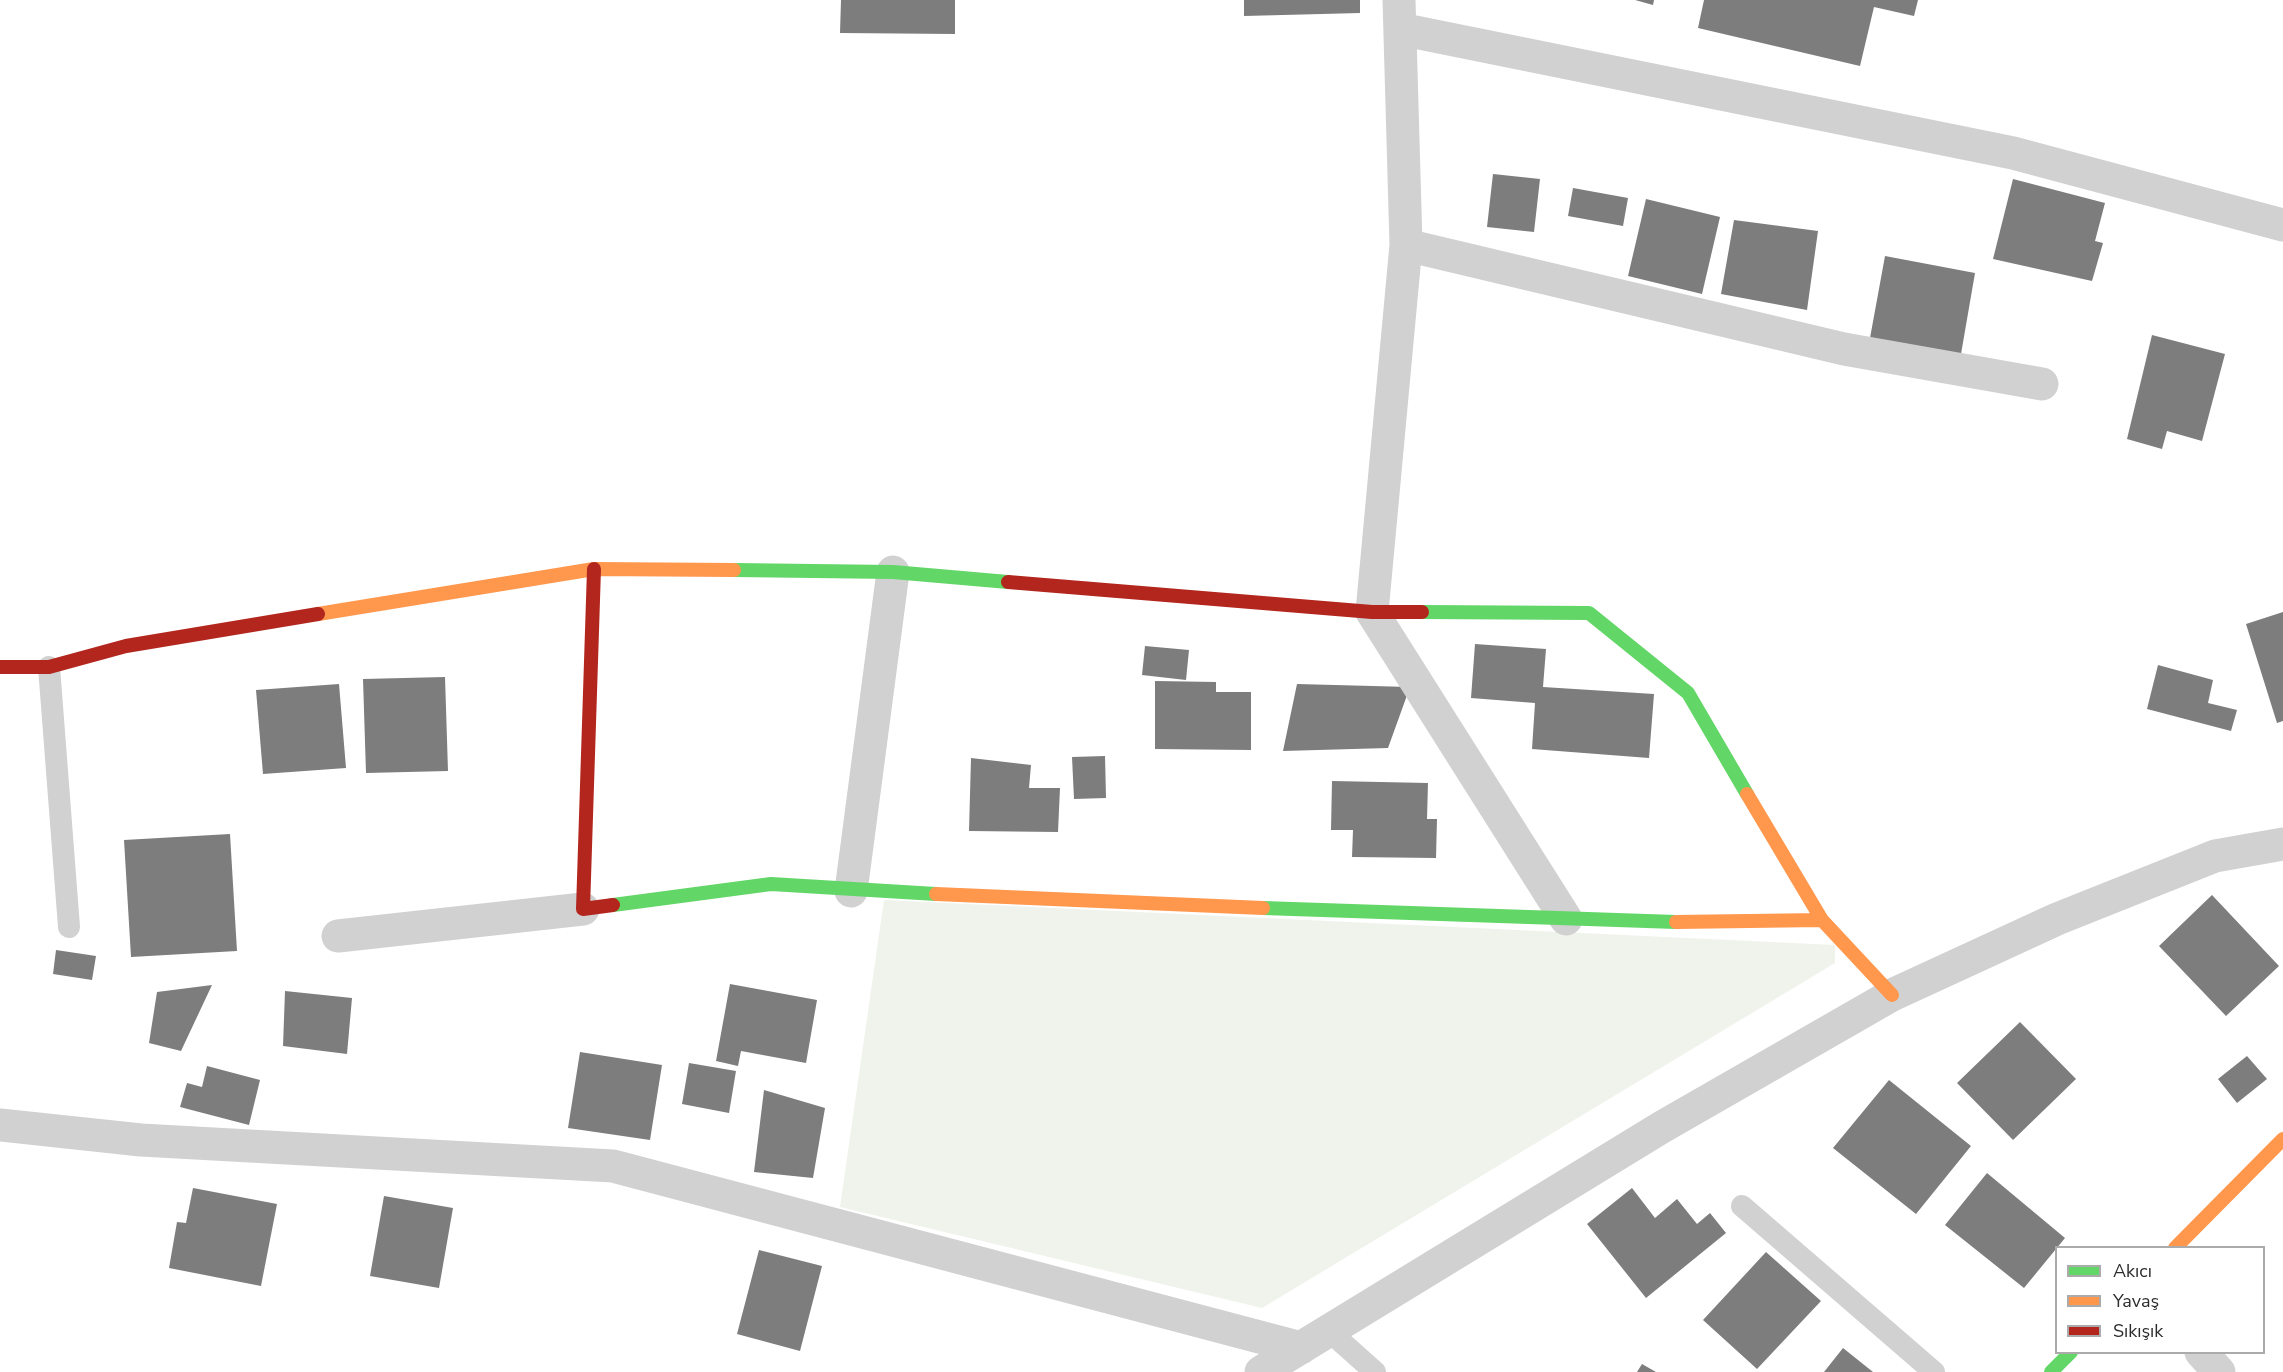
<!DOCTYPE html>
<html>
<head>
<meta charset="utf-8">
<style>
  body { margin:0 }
  #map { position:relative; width:2283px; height:1372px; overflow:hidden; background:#fff; font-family:"Nunito Sans",sans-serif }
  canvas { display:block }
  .legend { position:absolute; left:2055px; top:1246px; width:210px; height:108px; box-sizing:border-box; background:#fff; border:2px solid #ababab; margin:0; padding:8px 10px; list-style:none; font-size:18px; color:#2c2c2c }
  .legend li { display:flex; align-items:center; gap:12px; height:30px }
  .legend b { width:30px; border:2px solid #ababab }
</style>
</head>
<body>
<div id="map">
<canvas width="2283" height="1372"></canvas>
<ul class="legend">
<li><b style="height:8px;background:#63d668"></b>Akıcı</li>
<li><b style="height:8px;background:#ff974d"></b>Yavaş</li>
<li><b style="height:8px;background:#b3261e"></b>Sıkışık</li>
</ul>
</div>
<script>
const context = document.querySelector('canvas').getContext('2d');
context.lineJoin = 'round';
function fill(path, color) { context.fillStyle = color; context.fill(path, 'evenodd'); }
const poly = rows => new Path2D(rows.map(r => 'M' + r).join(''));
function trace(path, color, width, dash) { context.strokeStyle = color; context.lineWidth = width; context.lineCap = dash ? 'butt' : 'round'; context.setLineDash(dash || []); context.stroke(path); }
const green = poly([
  [884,900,1835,945,1835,963,1262,1308,840,1207]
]);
const building = poly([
  [841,0,955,0,955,34,840,33],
  [1244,0,1360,0,1360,13,1244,16],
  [1635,0,1654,0,1653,5],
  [1704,0,1918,0,1914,16,1874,7,1860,66,1698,28],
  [1493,174,1540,179,1534,232,1487,227],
  [2013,179,2105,203,2095,241,2103,243,2092,281,1993,259],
  [1573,188,1628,198,1623,226,1568,216],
  [1646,199,1720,217,1702,294,1628,276],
  [1734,220,1818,231,1807,310,1721,294],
  [1885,256,1975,273,1961,354,1870,338],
  [2152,335,2225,354,2202,441,2167,431,2162,449,2127,439],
  [2283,612,2283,721,2277,723,2246,624],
  [1475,644,1546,649,1543,687,1654,694,1649,758,1532,749,1535,703,1471,698],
  [1145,646,1189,650,1186,680,1142,675],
  [2158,665,2213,680,2208,703,2237,710,2231,731,2147,709],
  [445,677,448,771,366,773,363,679],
  [1155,681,1216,682,1216,692,1251,692,1251,750,1155,749],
  [339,684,346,768,263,774,256,690],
  [1297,684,1410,687,1388,748,1283,751],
  [1105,756,1106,798,1074,799,1072,757],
  [971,758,1031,765,1029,788,1060,788,1058,832,969,831],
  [1332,781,1428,783,1427,819,1437,819,1436,858,1352,857,1353,830,1331,830],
  [230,834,237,951,131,957,124,840],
  [2212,895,2279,966,2226,1016,2159,946],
  [56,950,96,956,92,980,53,974],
  [730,984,817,1000,806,1063,741,1051,738,1066,716,1061],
  [212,985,181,1051,149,1043,157,992],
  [285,991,352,998,347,1054,283,1046],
  [2020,1022,2076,1079,2013,1140,1957,1083],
  [580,1052,662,1065,650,1140,568,1128],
  [2247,1056,2267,1079,2237,1103,2218,1079],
  [689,1063,736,1071,729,1113,682,1104],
  [207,1066,260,1080,249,1125,180,1107,187,1083,202,1087],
  [1889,1080,1971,1146,1916,1214,1833,1148],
  [764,1090,825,1108,813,1178,754,1172],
  [1987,1173,2065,1238,2024,1288,1945,1225],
  [193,1188,277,1204,261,1286,169,1268,177,1222,186,1223],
  [1632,1188,1655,1218,1677,1199,1697,1224,1710,1213,1726,1233,1646,1298,1587,1224],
  [384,1196,453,1208,439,1288,370,1276],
  [759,1250,822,1266,800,1351,737,1334],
  [1766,1252,1821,1301,1757,1369,1703,1320],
  [1843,1348,1873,1372,1824,1372],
  [1642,1364,1656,1372,1637,1372]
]);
const lane = poly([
  [49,667,69,927],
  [1742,1206,1934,1372],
  [1329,1331,1375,1372]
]);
const street = poly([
  [1399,0,1406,245,1372,612,1566,919],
  [1400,29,2013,153,2283,225],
  [1406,245,1844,349,2042,384],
  [851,891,893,572],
  [338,936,583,909],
  [0,1125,141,1140,613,1166,1301,1348],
  [2201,1352,2219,1372],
  [1261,1372,1662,1127,1892,995,2057,919,2215,856,2283,844]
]);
const fast = poly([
  [734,570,893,572,1008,582],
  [1422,612,1589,613,1688,693,1747,794],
  [613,905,771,884,936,894],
  [1263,908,1676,922],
  [2051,1372,2071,1352]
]);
const slow = poly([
  [318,614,594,569,734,570],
  [1747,794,1822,920,1892,995],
  [936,894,1263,908],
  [1676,922,1822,920],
  [2175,1248,2283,1139]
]);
const jam = poly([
  [594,569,583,909,613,905],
  [1008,582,1372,612,1422,612],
  [0,667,49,667,126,646,318,614]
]);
fill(green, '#f0f3eb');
fill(building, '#7d7d7d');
trace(lane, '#d1d1d1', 22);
trace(street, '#d1d1d1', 33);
trace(fast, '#63d668', 14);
trace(slow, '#ff974d', 14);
trace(jam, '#b3261e', 14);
</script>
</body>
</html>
